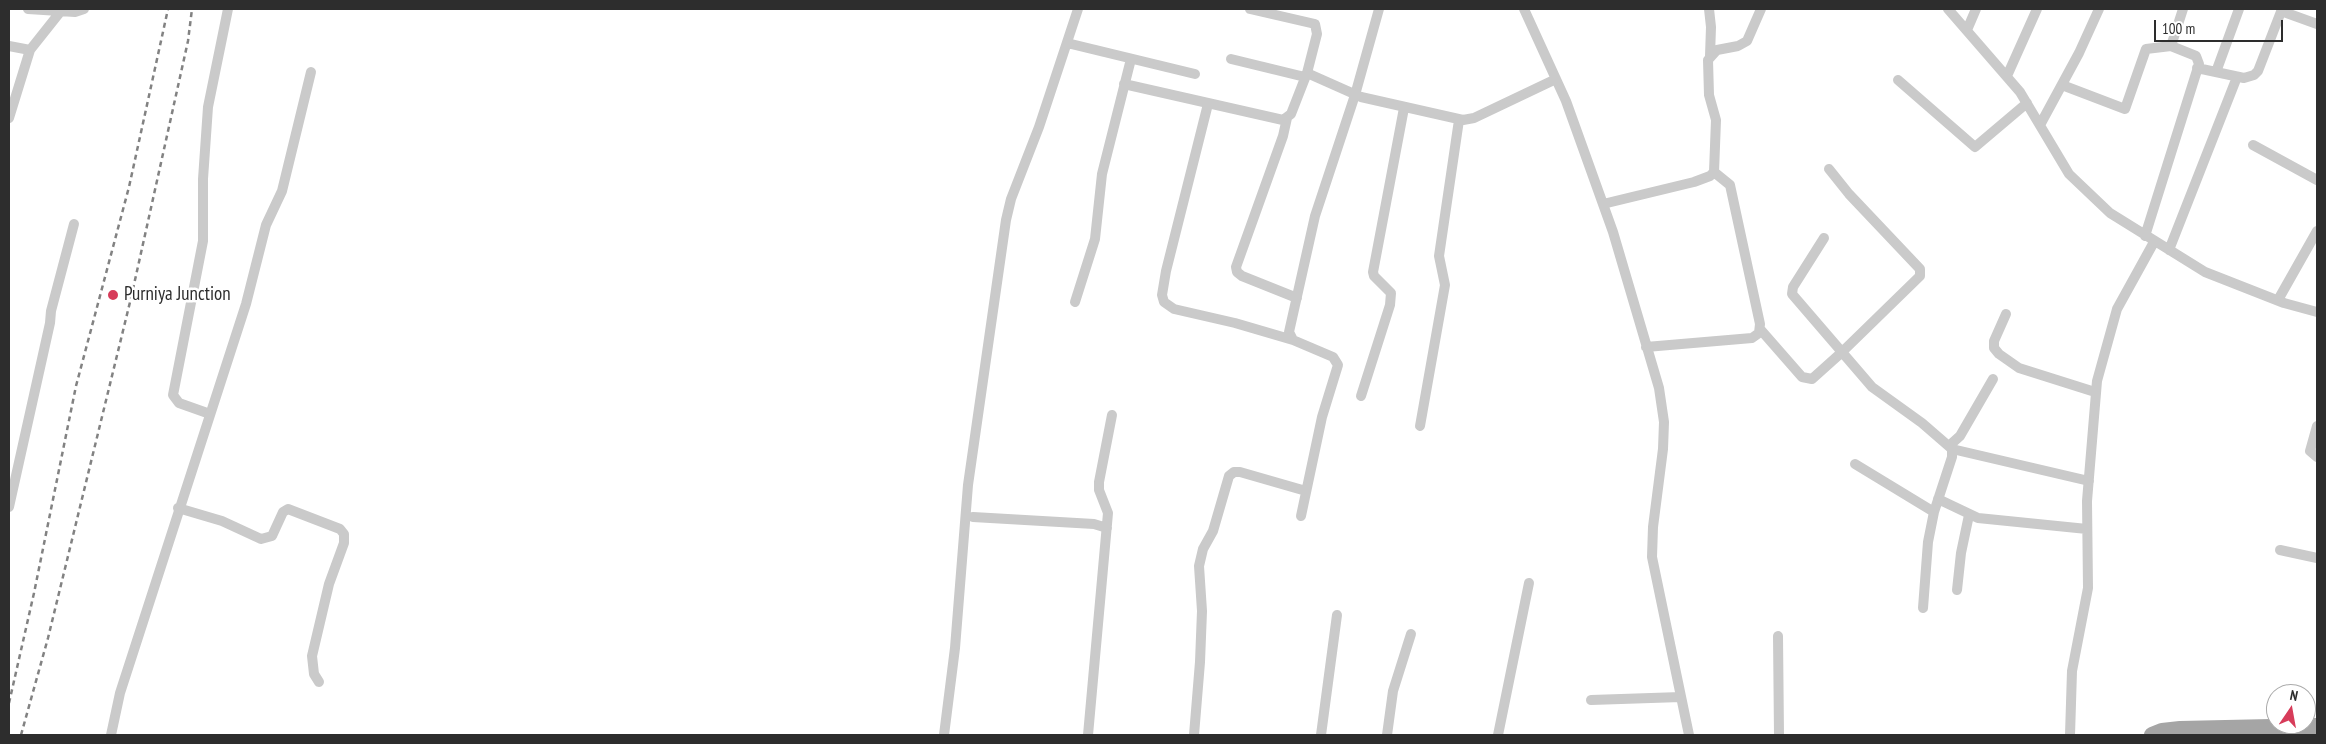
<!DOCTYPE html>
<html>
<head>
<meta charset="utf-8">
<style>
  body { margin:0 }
  #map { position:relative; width:2326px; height:744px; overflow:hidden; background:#fff; font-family:"PT Sans Narrow",sans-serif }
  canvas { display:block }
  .frame { position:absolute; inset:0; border:10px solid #2d2d2d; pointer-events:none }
  .north { position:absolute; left:2266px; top:684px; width:50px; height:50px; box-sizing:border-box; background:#fff; border:1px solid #ababab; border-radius:50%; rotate:12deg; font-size:14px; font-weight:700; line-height:20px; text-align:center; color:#2d2d2d }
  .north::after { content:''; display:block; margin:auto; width:18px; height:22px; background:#d73c5a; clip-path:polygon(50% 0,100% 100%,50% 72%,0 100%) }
  .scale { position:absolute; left:2154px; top:20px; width:129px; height:22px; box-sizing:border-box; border:2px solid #2d2d2d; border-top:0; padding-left:6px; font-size:15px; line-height:18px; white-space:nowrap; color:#2d2d2d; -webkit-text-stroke:4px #fff; paint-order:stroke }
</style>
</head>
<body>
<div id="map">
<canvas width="2326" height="744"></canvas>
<div class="frame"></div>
<div class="north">N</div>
<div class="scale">100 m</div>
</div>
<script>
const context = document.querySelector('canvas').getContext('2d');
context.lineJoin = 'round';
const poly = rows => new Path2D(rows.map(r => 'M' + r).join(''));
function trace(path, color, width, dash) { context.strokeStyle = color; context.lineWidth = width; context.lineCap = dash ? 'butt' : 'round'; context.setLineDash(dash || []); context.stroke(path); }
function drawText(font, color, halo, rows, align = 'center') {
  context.font = font + ' "PT Sans Narrow",sans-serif'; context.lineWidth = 5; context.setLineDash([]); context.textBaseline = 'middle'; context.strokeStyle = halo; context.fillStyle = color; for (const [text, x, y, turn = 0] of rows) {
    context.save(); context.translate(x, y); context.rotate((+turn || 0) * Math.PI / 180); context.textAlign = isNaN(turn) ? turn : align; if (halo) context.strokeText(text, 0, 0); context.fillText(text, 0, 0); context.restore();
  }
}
const minor = poly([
  [28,9,75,12,84,9],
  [1250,9,1315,24,1317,34,1307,73],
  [1524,9,1566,101,1613,232,1659,388,1664,422,1663,449,1653,527,1652,557,1689,735],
  [1709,9,1711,27,1710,56],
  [1948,9,2020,92,2069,174,2110,213,2205,272,2284,303,2317,312],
  [2281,11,2317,24],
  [1967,30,1976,9],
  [1067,43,1195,74],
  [9,46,30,50],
  [1231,59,1305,77],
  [2197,68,2244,78,2254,75,2258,71,2282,9],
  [2216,72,2239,9],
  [2007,76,2037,9],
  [1898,80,1975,147,2027,103],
  [1124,84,1283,120,1291,114,1307,73,1361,97,1463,120,1474,118,1556,79],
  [2062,85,2125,109,2146,49,2171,46],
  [1208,104,1166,271,1162,295,1164,302,1174,309,1235,323,1293,340],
  [9,118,30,50,61,11],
  [1287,118,1283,136,1236,267,1237,272,1242,276,1297,298],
  [2040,125,2079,53,2099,9],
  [2253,145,2317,180],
  [1603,204,1694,182,1710,176,1714,172,1716,120,1709,95,1708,60,1717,50,1738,46,1747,41,1761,9],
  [2145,236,2199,64,2196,56,2171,46,2183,9],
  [1824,238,1793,287,1792,294,1872,387,1922,423,1952,449,1952,457,1934,512,1928,542,1923,608],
  [2169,250,2237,77],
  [2278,300,2317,231],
  [1075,302,1095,239,1102,174,1131,59],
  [2006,314,1994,341,1994,348,1999,354,2019,368,2095,392],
  [1760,329,1802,377,1812,379,1841,353,1920,276,1920,269,1849,194,1829,169],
  [1646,347,1752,338,1759,333,1760,324,1730,185,1714,172],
  [1361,396,1390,305,1391,293,1374,276,1373,272,1404,108],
  [210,414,179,403,173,395,203,241,203,179,208,107,228,9],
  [1420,426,1445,285,1439,256,1459,120],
  [2317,426,2310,451,2317,457],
  [1950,445,1960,436,1993,379],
  [1952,449,2089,481],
  [1855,464,1934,512],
  [1938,499,1978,518,2087,529],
  [9,507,50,323,51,311,74,224],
  [178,508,222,521,261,539,272,536,283,512,288,509,340,529,344,534,344,543,329,584,312,656,314,674,319,682],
  [1301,516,1322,417,1338,365,1333,357,1293,340,1289,332,1315,216,1355,95,1379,9],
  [973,517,1094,524,1107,528],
  [2280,550,2317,558],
  [1957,590,1961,553,1969,515],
  [1778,636,1779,735],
  [1591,700,1681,697],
  [111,735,120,693,246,304,266,225,282,191,311,72],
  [944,735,955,648,968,485,1006,220,1011,199,1039,127,1078,9],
  [1088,735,1108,513,1099,490,1099,482,1112,415],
  [1194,735,1200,662,1202,611,1199,566,1203,549,1213,531,1229,476,1234,472,1240,472,1306,491],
  [1321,735,1337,615],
  [1387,735,1393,691,1411,634],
  [1498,735,1529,583],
  [2070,735,2072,671,2088,588,2087,501,2097,381,2117,309,2154,242]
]);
const primary = poly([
  [2152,735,2162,731,2180,729,2317,726]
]);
const rail = poly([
  [9,703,34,593,76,386,129,187,168,9],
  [21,735,48,638,131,298,188,41,192,9]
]);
const markers = [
  [113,295,6,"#d73c5a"]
];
const poiNames = [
  ["Purniya Junction",124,295]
];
trace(minor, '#cacaca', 10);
trace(primary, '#a5a5a5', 16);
trace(rail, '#828282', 2.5, [5, 4]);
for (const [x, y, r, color] of markers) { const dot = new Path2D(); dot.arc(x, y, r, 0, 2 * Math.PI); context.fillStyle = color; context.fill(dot); trace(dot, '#fff', 2); }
drawText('19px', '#2d2d2d', '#fff', poiNames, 'left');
</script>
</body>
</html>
